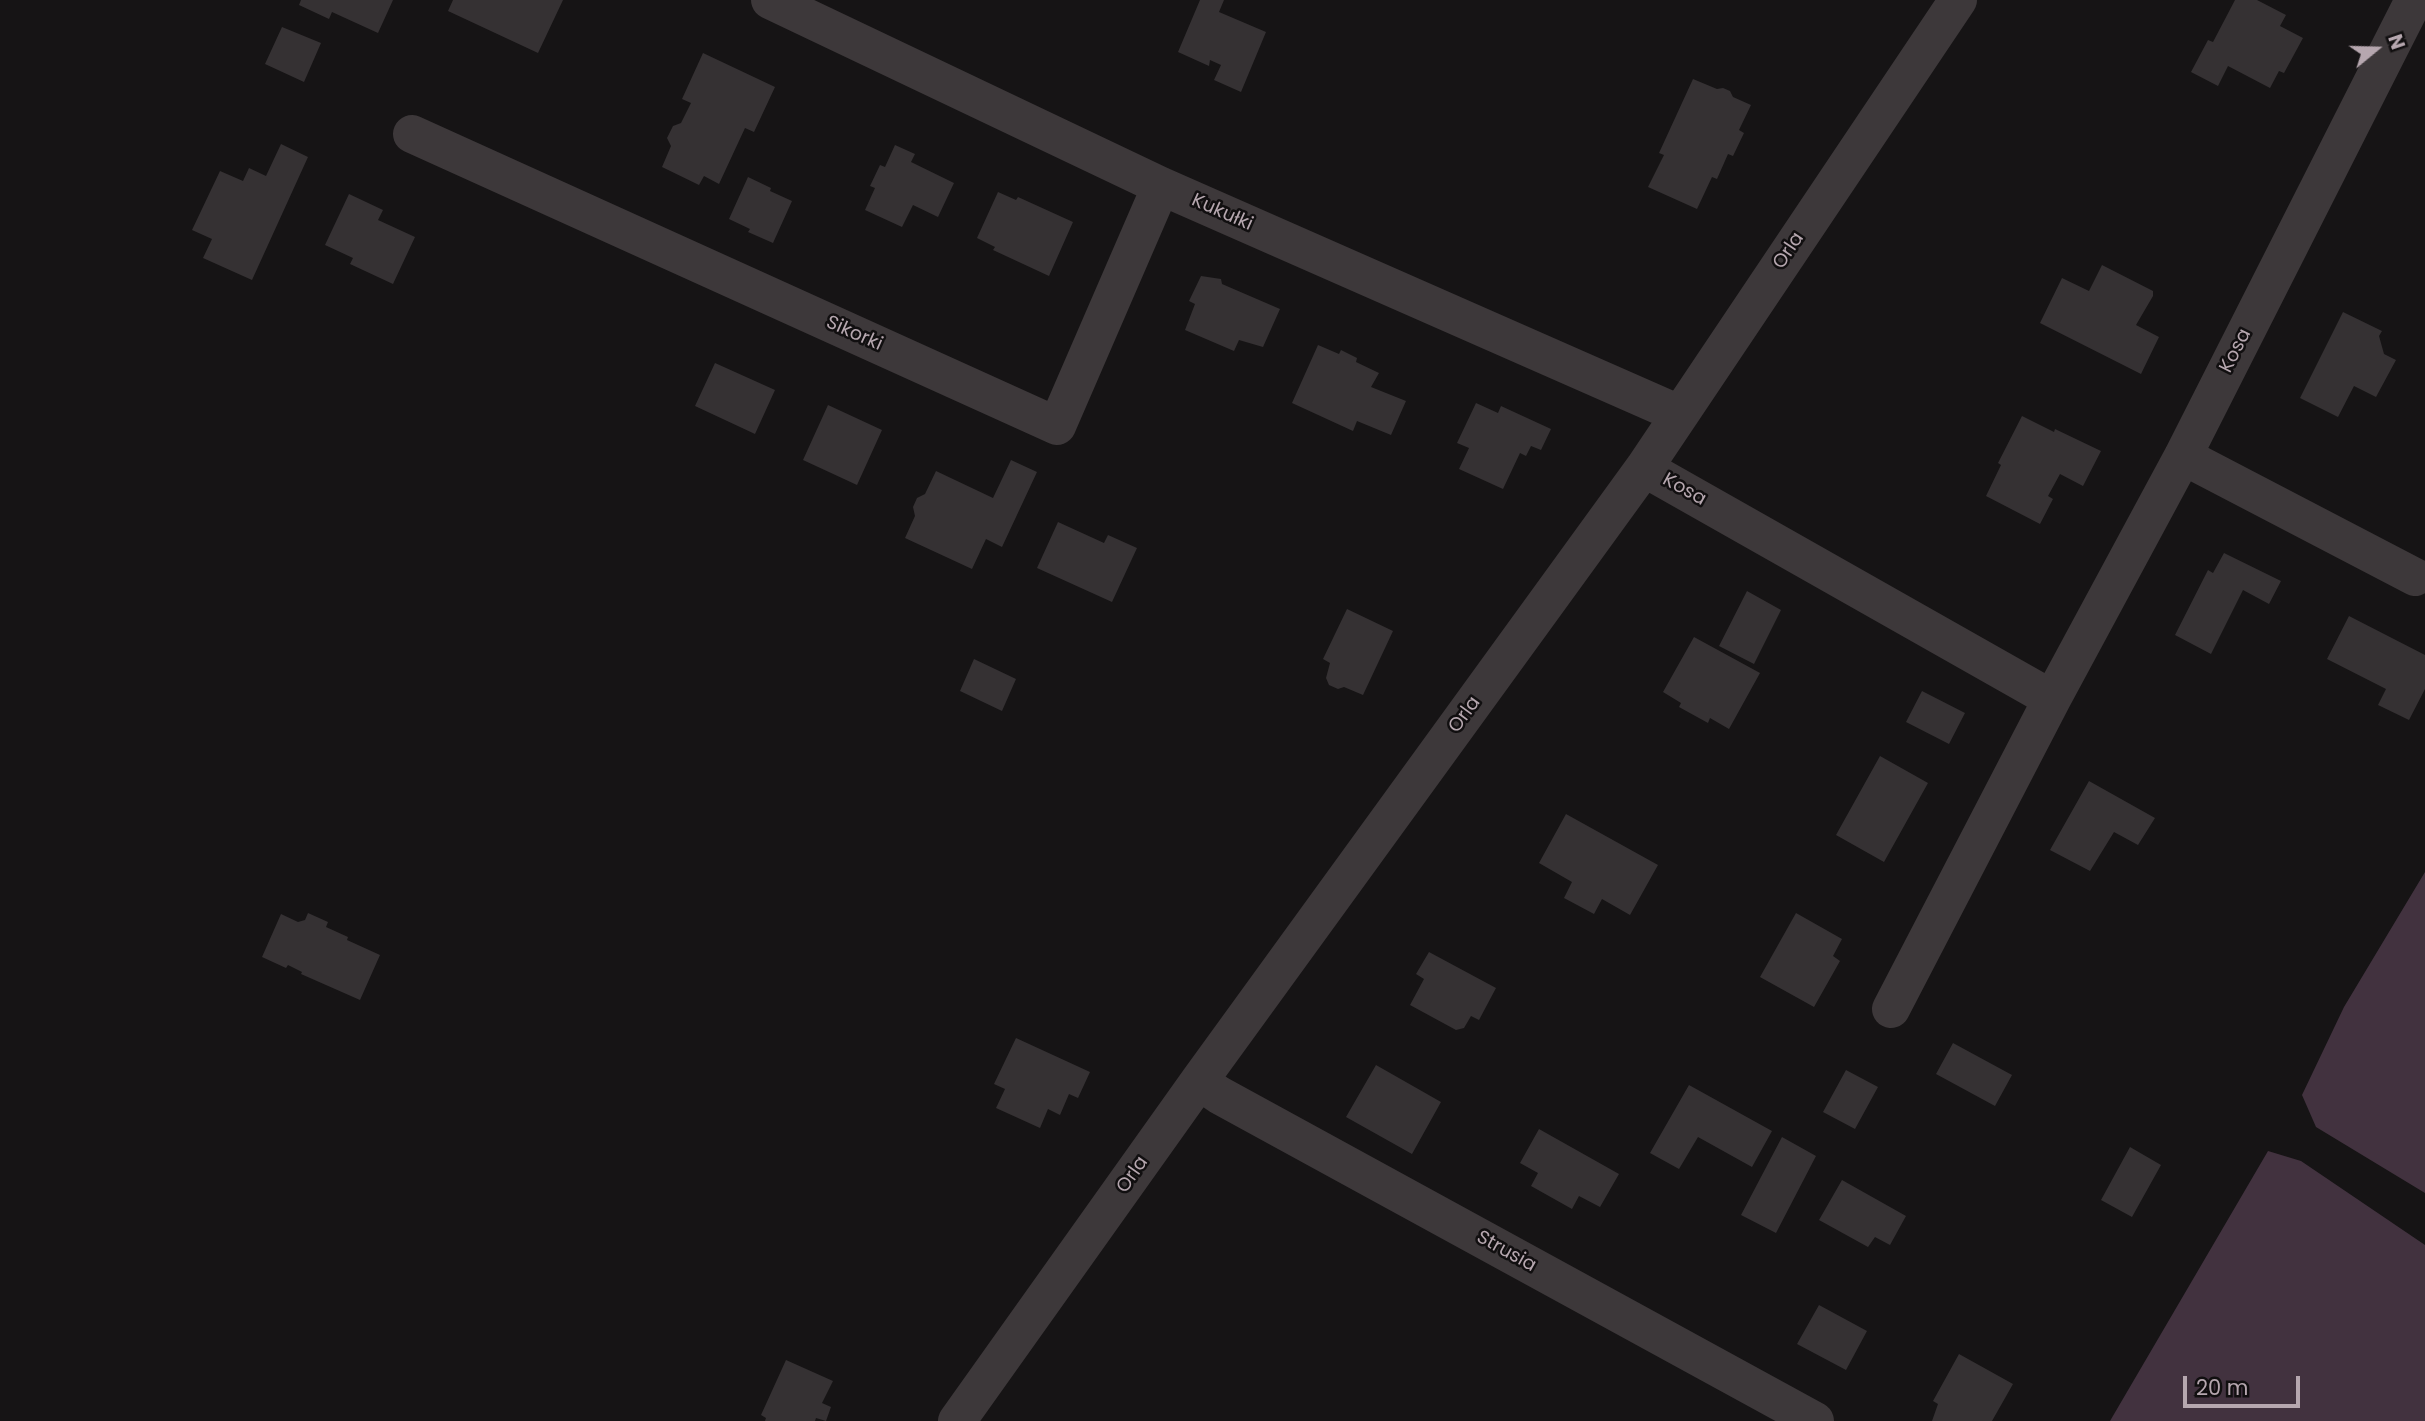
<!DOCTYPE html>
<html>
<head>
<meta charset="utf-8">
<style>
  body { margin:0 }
  #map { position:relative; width:2425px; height:1421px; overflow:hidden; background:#161415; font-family:Poppins,sans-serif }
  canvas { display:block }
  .north { position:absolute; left:2341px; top:14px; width:70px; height:70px; -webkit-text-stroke:5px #110f10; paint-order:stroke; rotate:71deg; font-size:19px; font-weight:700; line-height:28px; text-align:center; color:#b6a7af }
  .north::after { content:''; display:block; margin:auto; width:24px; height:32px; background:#b6a7af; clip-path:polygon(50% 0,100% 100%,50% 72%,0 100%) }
  .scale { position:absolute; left:2183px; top:1376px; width:117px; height:32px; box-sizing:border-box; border:4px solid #b6a7af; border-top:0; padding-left:9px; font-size:21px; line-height:24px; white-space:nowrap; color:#b6a7af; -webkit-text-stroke:5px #110f10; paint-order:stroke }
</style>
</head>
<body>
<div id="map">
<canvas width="2425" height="1421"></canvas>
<div class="north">N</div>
<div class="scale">20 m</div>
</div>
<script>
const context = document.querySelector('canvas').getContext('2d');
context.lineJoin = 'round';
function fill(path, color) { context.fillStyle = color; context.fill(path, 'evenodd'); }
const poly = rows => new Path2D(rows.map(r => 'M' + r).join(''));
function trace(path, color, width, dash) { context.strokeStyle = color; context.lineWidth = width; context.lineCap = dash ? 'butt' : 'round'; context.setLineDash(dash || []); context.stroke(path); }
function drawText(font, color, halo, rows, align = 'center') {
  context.font = font + ' Poppins,sans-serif'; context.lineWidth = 5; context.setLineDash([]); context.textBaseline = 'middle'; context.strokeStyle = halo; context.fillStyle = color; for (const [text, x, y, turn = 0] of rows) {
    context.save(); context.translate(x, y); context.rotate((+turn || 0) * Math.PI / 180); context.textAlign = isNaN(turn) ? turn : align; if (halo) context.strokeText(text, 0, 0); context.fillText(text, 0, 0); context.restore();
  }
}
const water = poly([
  [2425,872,2425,1193,2316,1127,2302,1095,2344,1007],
  [2268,1151,2301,1161,2425,1245,2425,1421,2110,1421]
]);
const building = poly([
  [301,0,393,0,378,33,332,12,329,19,299,5],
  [453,0,563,0,538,53,448,11],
  [1200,0,1224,0,1219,12,1266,32,1241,92,1214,80,1221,65,1210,60,1209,66,1178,52],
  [2235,0,2257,0,2286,15,2280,26,2303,38,2284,73,2279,71,2270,88,2228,66,2218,86,2191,72,2208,40,2213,42],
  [282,27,321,43,304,82,265,64],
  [703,53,775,87,754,132,745,128,719,184,704,176,699,185,662,167,671,146,667,138,673,126,681,123,691,103,682,99],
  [1693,79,1717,89,1723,88,1730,91,1733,97,1751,105,1739,130,1744,133,1733,156,1728,154,1717,179,1712,177,1697,209,1648,187,1664,155,1659,153],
  [281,144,308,157,252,280,203,258,212,239,192,230,220,171,243,181,249,168,266,176],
  [895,145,915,154,911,162,954,183,938,217,913,205,902,227,865,210,875,188,870,186,880,165,885,167],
  [748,177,771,188,770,191,792,201,773,243,748,232,750,229,729,219],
  [998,192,1016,200,1018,197,1073,222,1049,276,993,250,995,247,977,238],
  [349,194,383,210,378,220,415,237,393,284,350,264,353,258,325,245],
  [2102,265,2153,291,2153,296,2136,325,2159,337,2141,374,2040,323,2062,278,2089,291],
  [1201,276,1221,279,1222,284,1280,309,1263,347,1239,340,1234,351,1185,330,1195,304,1189,301],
  [2343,312,2382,331,2379,336,2384,354,2396,360,2376,397,2354,386,2338,417,2300,398],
  [1318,345,1339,354,1341,350,1357,358,1356,362,1379,373,1371,387,1406,401,1391,435,1357,421,1353,431,1292,403],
  [715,363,775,390,755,434,695,406],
  [1476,403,1498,413,1501,406,1551,429,1541,450,1531,446,1526,456,1520,453,1503,489,1459,469,1469,448,1457,443],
  [828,405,882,430,857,485,803,460],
  [2022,416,2054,432,2055,429,2101,451,2083,486,2060,474,2048,496,2053,499,2040,524,1986,496,2001,465,1998,463],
  [1011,460,1037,472,1002,547,986,539,972,569,905,538,915,516,913,507,917,498,925,494,936,471,993,498],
  [1058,522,1104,543,1108,535,1137,548,1112,602,1037,568],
  [2224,553,2281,581,2269,604,2243,590,2211,654,2175,635,2208,570,2213,573],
  [1747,591,1781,610,1754,664,1719,646],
  [1347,609,1393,631,1363,695,1344,687,1338,689,1329,685,1326,678,1330,663,1323,659],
  [2349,616,2425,655,2425,689,2409,720,2378,705,2386,689,2327,659],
  [1694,637,1760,673,1729,729,1710,718,1708,723,1679,707,1681,703,1663,692],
  [974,659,1016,679,1002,711,960,691],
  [1922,691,1965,713,1949,744,1906,722],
  [1880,756,1928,783,1884,862,1836,835],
  [2089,781,2155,818,2138,845,2114,832,2090,871,2050,850],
  [1566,814,1658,865,1630,915,1602,899,1594,914,1564,898,1572,882,1539,863],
  [308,913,328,922,326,927,348,937,347,940,380,955,360,1000,301,974,302,972,288,965,286,968,262,957,281,914,298,922,305,920],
  [1796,913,1842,939,1833,956,1840,961,1814,1007,1760,977],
  [1429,952,1496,988,1479,1020,1471,1016,1464,1028,1456,1030,1410,1005,1424,979,1416,974],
  [1016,1038,1090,1072,1078,1098,1069,1094,1060,1115,1048,1109,1040,1128,996,1108,1005,1089,994,1084],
  [1953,1043,2012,1075,1995,1106,1936,1074],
  [1376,1065,1441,1102,1412,1154,1346,1117],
  [1846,1070,1878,1087,1855,1129,1823,1112],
  [1689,1085,1772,1131,1752,1167,1698,1137,1679,1169,1650,1153],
  [1539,1129,1619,1174,1600,1207,1579,1196,1572,1209,1531,1186,1538,1173,1520,1163],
  [1782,1137,1816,1156,1776,1233,1741,1215],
  [2130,1147,2161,1165,2132,1217,2101,1200],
  [1842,1180,1906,1216,1890,1245,1875,1237,1868,1247,1819,1220],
  [1819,1305,1867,1331,1846,1370,1797,1344],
  [1959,1354,2013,1384,1992,1421,1932,1421,1938,1404,1933,1401],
  [786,1360,833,1381,822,1403,831,1407,826,1421,816,1418,815,1421,765,1421,766,1418,761,1415]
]);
const minor = poly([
  [770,0,1161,186,1679,414],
  [412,134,1057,426,1161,186],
  [2183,456,2415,577],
  [1644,468,2052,699],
  [1891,1009,2052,699,2183,456,2414,0],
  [1199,1081,1219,1095,1815,1421],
  [957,1421,1199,1081,1644,468,1958,0]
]);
const streetNames = [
  ["Kukułki",1222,213,24],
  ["Orla",1789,251,-56],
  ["Sikorki",854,334,24],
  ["Kosa",2236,351,-63],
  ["Kosa",1684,490,29],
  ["Orla",1465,715,-54],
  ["Orla",1133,1175,-55],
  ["Strusia",1506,1252,29]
];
fill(water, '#42323f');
fill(building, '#353133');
trace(minor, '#3d383a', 38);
drawText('19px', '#b6a7af', '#110f10', streetNames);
</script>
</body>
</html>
